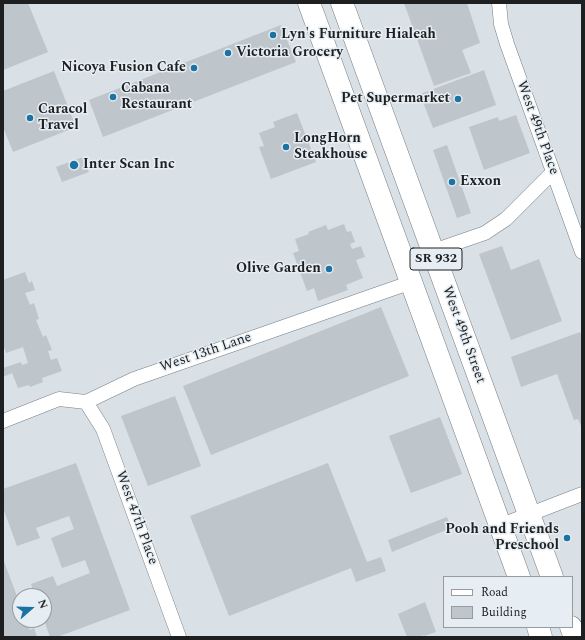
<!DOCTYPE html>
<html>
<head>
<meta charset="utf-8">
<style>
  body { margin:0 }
  #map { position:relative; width:585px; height:640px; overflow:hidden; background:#d9e0e6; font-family:Spectral,serif }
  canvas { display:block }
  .frame { position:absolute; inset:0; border:4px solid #1d1f21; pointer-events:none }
  .legend { position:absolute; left:443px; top:576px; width:130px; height:52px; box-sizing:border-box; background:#e6eef3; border:1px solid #969b9f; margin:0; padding:5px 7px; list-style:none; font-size:12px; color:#1d1f21 }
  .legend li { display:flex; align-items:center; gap:8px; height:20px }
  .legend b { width:20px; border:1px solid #969b9f }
  .north { position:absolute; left:12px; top:588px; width:40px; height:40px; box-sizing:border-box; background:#e6eef3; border:1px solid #969b9f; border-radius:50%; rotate:70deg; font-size:11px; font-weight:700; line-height:16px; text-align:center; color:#1d1f21 }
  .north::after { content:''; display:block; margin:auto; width:14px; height:18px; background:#1c72a2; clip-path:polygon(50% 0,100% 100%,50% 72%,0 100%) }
</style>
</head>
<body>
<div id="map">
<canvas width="585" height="640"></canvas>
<div class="frame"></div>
<ul class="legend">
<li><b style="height:5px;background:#fff"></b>Road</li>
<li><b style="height:11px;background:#bec5cb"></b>Building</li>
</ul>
<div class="north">N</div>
</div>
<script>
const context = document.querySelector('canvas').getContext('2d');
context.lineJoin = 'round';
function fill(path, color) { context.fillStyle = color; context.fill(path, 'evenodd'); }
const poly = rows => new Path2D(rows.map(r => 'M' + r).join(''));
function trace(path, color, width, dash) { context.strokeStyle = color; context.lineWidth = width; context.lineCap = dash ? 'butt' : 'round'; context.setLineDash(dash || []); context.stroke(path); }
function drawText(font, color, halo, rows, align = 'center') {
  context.font = font + ' Spectral,serif'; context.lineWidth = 3; context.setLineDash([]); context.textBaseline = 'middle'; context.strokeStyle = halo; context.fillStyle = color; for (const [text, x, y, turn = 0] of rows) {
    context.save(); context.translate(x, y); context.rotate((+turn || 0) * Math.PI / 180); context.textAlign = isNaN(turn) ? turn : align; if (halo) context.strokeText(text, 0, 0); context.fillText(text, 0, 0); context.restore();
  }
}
const building = poly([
  [3,3,28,3,48,52,3,70],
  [404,3,467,3,480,43,462,50,471,73,434,86],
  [281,25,296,62,103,137,89,100],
  [484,70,496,105,433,128,420,94],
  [54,71,76,127,13,152,3,127,3,91],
  [297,113,316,162,271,179,259,147,264,146,259,133,275,127,273,122],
  [516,115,530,153,484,170,469,127,498,117,499,121],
  [447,145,471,213,457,218,433,150],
  [83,157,89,172,62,182,56,167],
  [344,224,347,232,351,231,355,242,350,244,352,249,361,246,365,257,356,260,363,278,346,285,348,290,318,301,314,288,307,291,293,253,299,251,295,239,309,234,308,232,326,225,328,230],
  [502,246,511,270,539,259,562,321,511,340,479,254],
  [25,272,29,283,32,281,35,290,25,293,30,305,34,303,39,319,36,320,43,337,46,335,52,350,48,351,51,360,57,358,62,371,42,378,43,382,30,387,29,385,18,388,12,373,3,377,3,368,21,362,22,365,28,363,23,347,6,353,3,344,3,280],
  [381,307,409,376,211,455,183,386],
  [580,332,582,337,582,428,578,419,574,420,557,374,521,387,511,357],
  [175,396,201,466,148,486,121,416],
  [440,417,462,474,411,493,389,436],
  [76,463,130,610,57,637,50,637,44,620,44,596,35,596,31,584,53,576,57,586,90,573,85,560,62,568,51,538,74,529,69,516,36,528,40,538,17,546,3,508,3,489],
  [328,463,367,562,381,557,386,571,356,582,351,568,229,616,190,516],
  [447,517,451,528,392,552,388,540],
  [3,559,20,604,20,620,26,620,30,630,34,628,37,637,3,637],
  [425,602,436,632,424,636,424,635,419,637,407,637,398,614]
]);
const minor = poly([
  [499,3,501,24,507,44,582,252],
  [433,251,485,233,506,219,553,172],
  [86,402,103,429,179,637],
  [3,421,59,399,86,402,134,379,412,282],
  [499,526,582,494]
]);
const primary = poly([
  [309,3,519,577],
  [342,3,552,577],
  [538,627,541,637],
  [571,627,575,637]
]);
const markers = [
  [273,35,4,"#1c72a2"],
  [228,53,4,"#1c72a2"],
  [194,68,4,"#1c72a2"],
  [113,97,4,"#1c72a2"],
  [458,99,4,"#1c72a2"],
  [30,118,4,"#1c72a2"],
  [286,147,4,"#1c72a2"],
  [74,165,5,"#1c72a2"],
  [452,182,4,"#1c72a2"],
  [329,269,4,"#1c72a2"],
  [567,538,4,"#1c72a2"]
];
const shields = [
  [436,259,52]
];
const shieldNames = [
  ["SR 932",436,259]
];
const poiNames = [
  ["Lyn's Furniture Hialeah",281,35],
  ["Victoria Grocery",236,53],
  ["Nicoya Fusion Cafe",186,68,"right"],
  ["Cabana",121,89],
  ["Restaurant",121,105],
  ["Pet Supermarket",450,99,"right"],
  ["Caracol",38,110],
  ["Travel",38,126],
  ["LongHorn",294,139],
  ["Steakhouse",294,155],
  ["Inter Scan Inc",83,165],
  ["Exxon",460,182],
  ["Olive Garden",321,269,"right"],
  ["Pooh and Friends",559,530,"right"],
  ["Preschool",559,546,"right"]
];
const streetNames = [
  ["West 49th Place",537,128,70],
  ["West 49th Street",463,335,70],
  ["West 13th Lane",206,353,-19],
  ["West 47th Place",136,518,70]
];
fill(building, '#bec5cb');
trace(minor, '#797f84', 15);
trace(primary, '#797f84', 23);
trace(minor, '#fff', 14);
trace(primary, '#fff', 22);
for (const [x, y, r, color] of markers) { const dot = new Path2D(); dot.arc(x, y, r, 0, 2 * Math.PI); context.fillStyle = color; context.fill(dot); trace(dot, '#e6eef3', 1.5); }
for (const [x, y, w] of shields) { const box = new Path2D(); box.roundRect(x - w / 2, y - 11, w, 22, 3); context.fillStyle = '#e6eef3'; context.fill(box); trace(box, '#1d1f21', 1); }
drawText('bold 13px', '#1d1f21', null, shieldNames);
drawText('bold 14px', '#1d1f21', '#e6eef3', poiNames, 'left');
drawText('14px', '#1d1f21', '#e6eef3', streetNames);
</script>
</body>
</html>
